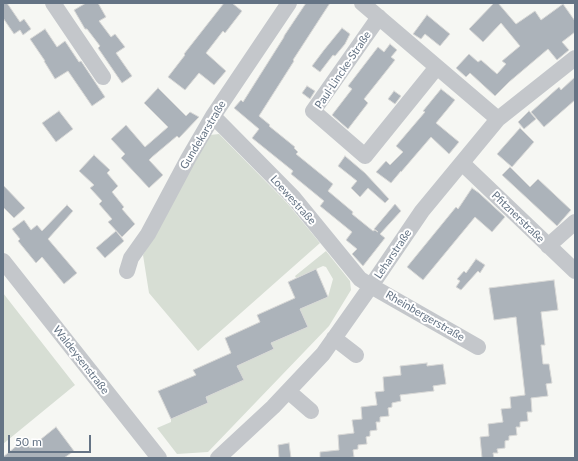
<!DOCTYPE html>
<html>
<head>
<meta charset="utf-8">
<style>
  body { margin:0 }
  #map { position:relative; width:578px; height:461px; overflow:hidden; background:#f6f7f3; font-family:Lato,sans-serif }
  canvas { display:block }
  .frame { position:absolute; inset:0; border:4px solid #657485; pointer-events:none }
  .scale { position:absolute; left:8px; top:435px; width:83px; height:18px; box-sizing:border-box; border:2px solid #657485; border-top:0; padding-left:5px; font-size:12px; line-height:14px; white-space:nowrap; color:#657485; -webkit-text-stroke:3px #fff; paint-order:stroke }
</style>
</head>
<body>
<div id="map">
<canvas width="578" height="461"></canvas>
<div class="frame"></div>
<div class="scale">50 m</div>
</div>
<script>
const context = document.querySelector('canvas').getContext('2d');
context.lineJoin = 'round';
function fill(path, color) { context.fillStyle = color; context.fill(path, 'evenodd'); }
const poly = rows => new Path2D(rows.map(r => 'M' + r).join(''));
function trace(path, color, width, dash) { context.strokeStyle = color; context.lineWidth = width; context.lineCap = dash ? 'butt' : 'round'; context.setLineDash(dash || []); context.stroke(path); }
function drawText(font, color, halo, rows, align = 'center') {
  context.font = font + ' Lato,sans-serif'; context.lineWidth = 4; context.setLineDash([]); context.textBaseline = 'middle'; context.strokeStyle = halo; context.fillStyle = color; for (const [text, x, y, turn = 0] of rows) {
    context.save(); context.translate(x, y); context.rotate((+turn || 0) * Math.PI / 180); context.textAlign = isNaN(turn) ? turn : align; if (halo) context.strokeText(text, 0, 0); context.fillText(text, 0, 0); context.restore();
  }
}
const green = poly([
  [219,134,287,203,320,243,198,351,149,293,143,255,210,135],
  [326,251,350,281,351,290,329,326,208,452,177,454,157,428,171,422,171,419,208,403,206,397,243,380,237,366,274,349,271,343,308,327,300,309,328,297,333,279,326,267,323,266,296,278,295,276],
  [3,293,75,385,3,444]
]);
const building = poly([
  [3,3,7,3,20,22,24,19,31,29,23,35,20,30,14,34,3,18,3,3],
  [86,3,98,3,106,17,99,21,111,37,115,34,125,47,116,53,132,76,122,83,98,48,100,46,87,29,85,29,74,10,86,3],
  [224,3,232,3,242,11,225,33,223,31,206,53,226,71,214,85,199,73,185,90,168,77,185,55,184,54,224,3],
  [306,3,330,3,293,60,294,61,259,116,270,125,269,126,295,147,294,148,298,152,296,154,333,184,328,191,353,212,352,214,373,231,375,230,378,232,374,229,395,204,401,211,380,234,385,238,363,266,352,254,357,249,346,240,352,232,320,206,324,201,291,174,293,171,252,138,259,129,234,108,241,100,243,102,284,37,284,36,306,3],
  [494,3,498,3,516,24,535,11,541,20,563,4,575,21,575,32,562,42,569,50,557,60,548,49,509,82,495,96,470,73,466,77,456,68,469,54,478,62,481,60,497,74,506,64,502,61,520,46,501,23,483,42,469,29,494,3],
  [427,15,450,34,440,46,425,34,421,39,413,34,427,15],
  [342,28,350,34,345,44,335,56,333,55,320,72,312,66,324,50,342,28],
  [45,29,57,47,65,41,79,62,81,61,105,97,92,106,68,71,55,79,44,61,45,61,30,39,45,29],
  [390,44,397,50,391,57,395,60,364,99,368,103,348,129,332,115,352,89,348,86,378,47,384,52,390,44],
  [575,77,575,100,544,127,531,112,559,87,561,90,575,77],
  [307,86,315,91,310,99,302,93,307,86],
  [158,88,186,116,190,112,199,117,179,138,177,136,152,157,149,160,163,175,149,188,121,158,125,154,111,139,126,125,145,147,168,127,144,103,158,88],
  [441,89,455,100,436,123,459,142,449,154,431,137,401,172,401,171,391,183,376,172,386,161,390,165,403,152,396,146,425,112,423,111,441,89],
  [394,91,401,96,395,104,388,99,394,91],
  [59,111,73,129,56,142,42,123,59,111],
  [529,111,536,119,524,129,518,122,529,111],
  [520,128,534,142,512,167,497,154,520,128],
  [94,155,110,170,107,173,118,186,112,192,124,207,122,209,135,224,122,237,108,222,112,219,99,204,102,201,90,188,94,185,79,171,94,155],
  [345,156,365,173,389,199,385,203,368,188,360,197,351,188,357,181,338,166,345,156],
  [510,167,530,187,538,179,571,210,557,226,502,175,510,167],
  [3,185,25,208,14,218,3,207,3,185],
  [472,188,479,193,505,217,492,232,475,217,423,280,407,267,456,207,458,209,472,188],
  [67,205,73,211,48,239,77,273,64,284,42,257,36,263,18,241,20,239,12,229,24,220,31,230,37,225,42,231,67,205],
  [116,231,124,241,105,258,96,248,116,231],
  [476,259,485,265,480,273,478,271,461,290,456,287,460,281,457,279,464,271,466,273,476,259],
  [316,269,328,297,300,309,308,327,271,343,274,349,237,366,244,380,206,397,208,403,171,419,158,391,196,375,193,370,231,353,225,338,260,322,257,315,295,298,288,282,316,269],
  [554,280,558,310,541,312,545,345,541,345,543,364,549,364,552,383,546,384,548,396,531,398,532,412,527,412,528,421,520,422,520,427,516,427,517,435,509,436,509,440,505,441,505,448,497,449,498,453,493,453,494,458,482,458,480,437,489,436,488,424,503,422,501,409,511,408,510,397,525,395,516,317,494,320,489,288,554,280],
  [427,363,427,366,443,364,446,384,433,386,434,391,400,395,401,401,392,403,392,407,388,408,389,416,380,417,380,422,376,422,377,430,370,431,370,436,366,437,367,444,358,445,358,449,353,450,354,457,345,458,320,458,320,452,339,450,338,435,354,433,352,420,362,419,361,407,377,405,375,392,384,391,383,377,401,375,400,366,427,363],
  [56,427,74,451,64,458,3,458,3,457,24,440,30,448,56,427],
  [289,443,291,458,279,458,278,445,289,443]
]);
const minor = poly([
  [53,3,103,77],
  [362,3,498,119],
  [379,17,313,111,365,156,437,67],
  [213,116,293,197,360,279,371,286,478,347],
  [462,163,575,271],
  [548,246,575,222],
  [3,261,159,458],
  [127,271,131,258,148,234,188,159,213,116,289,3],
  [334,338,356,355],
  [288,391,311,411],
  [218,458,273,407,323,354,371,286,422,211,498,119,575,58]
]);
const streetNames = [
  ["Paul-Lincke-Straße",343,70,-56],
  ["Gundekarstraße",203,135,-59],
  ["Loewestraße",293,200,48],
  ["Pfitznerstraße",518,217,44],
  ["Leharstraße",393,254,-56],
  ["Rheinbergerstraße",425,316,30],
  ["Waldeysenstraße",81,360,52]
];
fill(green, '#d7ded4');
fill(building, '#acb3ba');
trace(building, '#d8d8d6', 1);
trace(minor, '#c4c7cb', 16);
drawText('11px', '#657485', '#fff', streetNames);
</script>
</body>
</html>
